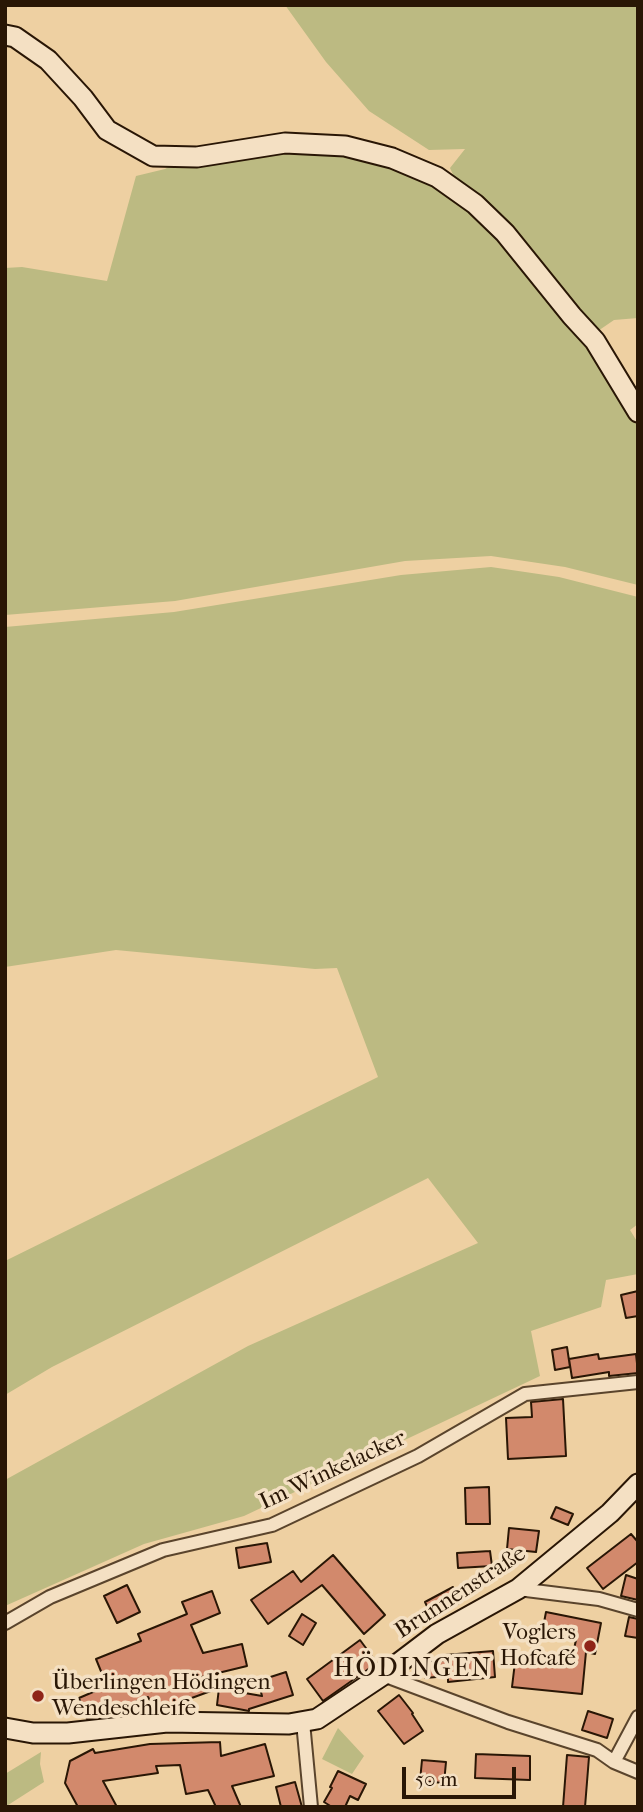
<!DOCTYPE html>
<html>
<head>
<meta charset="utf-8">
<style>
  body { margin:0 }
  #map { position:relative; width:643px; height:1812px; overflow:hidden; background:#eed0a2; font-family:"IM FELL French Canon",serif }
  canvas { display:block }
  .frame { position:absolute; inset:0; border:7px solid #291605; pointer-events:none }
  .scale { position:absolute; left:402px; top:1767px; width:114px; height:32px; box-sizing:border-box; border:4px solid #291605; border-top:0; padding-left:9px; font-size:21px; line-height:24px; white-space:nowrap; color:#291605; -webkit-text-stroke:5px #f4e0c3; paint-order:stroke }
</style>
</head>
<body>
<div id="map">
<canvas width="643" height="1812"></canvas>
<div class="frame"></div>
<div class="scale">50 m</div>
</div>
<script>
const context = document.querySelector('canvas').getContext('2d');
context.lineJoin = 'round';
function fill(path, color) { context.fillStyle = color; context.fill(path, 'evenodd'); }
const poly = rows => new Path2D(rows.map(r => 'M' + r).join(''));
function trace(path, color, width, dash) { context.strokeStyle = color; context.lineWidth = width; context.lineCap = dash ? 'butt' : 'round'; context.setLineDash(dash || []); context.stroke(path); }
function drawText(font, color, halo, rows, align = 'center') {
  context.font = font + ' "IM FELL French Canon",serif'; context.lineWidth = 7; context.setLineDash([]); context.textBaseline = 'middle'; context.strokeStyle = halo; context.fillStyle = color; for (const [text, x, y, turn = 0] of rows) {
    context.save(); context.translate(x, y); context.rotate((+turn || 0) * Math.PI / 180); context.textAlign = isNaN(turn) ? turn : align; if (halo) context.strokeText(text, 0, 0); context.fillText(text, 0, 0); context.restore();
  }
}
const green = poly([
  [285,5,638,5,638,318,614,320,595,333,458,185,450,168,465,149,429,150,369,111,326,62],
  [283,149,344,151,435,181,472,206,593,346,638,422,638,585,565,567,491,556,405,561,175,601,5,615,5,268,22,267,107,281,136,176,165,169,174,164],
  [491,567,559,577,638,597,638,1224,630,1230,638,1243,638,1274,606,1280,601,1307,531,1331,540,1376,244,1516,144,1544,5,1606,5,1480,248,1346,478,1243,428,1178,52,1367,5,1395,5,1261,378,1077,337,968,315,969,116,950,5,967,5,627,174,612,401,575],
  [338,1728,364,1756,352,1774,322,1759],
  [41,1752,40,1764,44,1782,5,1807,5,1774]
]);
const building = poly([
  [638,1291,638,1316,626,1318,621,1295,638,1291],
  [567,1347,570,1367,555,1370,552,1350,567,1347],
  [598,1354,599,1359,636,1354,638,1373,609,1376,609,1372,572,1378,569,1359,598,1354],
  [563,1399,566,1456,508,1459,506,1418,532,1417,531,1402,563,1399],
  [489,1487,490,1524,466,1524,465,1488,489,1487],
  [556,1507,573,1514,568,1525,551,1518,556,1507],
  [509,1528,539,1531,536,1552,507,1549,509,1528],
  [631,1534,638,1542,638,1562,603,1589,587,1568,631,1534],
  [267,1543,271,1562,239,1568,236,1548,267,1543],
  [490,1551,492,1566,458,1568,457,1553,490,1551],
  [333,1555,385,1615,364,1634,322,1585,268,1624,251,1600,293,1571,301,1582,333,1555],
  [626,1575,638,1579,638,1600,621,1596,626,1575],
  [127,1585,140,1612,117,1623,104,1596,127,1585],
  [453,1587,461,1602,432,1617,425,1602,453,1587],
  [212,1591,220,1613,191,1625,203,1653,242,1644,247,1666,181,1682,262,1696,258,1681,286,1672,293,1695,249,1709,249,1711,217,1705,219,1688,178,1703,167,1710,156,1711,148,1697,98,1717,87,1719,79,1698,107,1686,96,1659,141,1641,138,1634,187,1614,182,1602,212,1591],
  [546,1612,601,1623,595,1654,586,1652,582,1694,512,1687,515,1662,570,1667,576,1640,542,1633,546,1612],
  [302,1614,316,1623,303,1645,289,1636,302,1614],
  [629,1617,638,1619,638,1638,625,1636,629,1617],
  [360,1640,377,1663,323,1701,307,1679,360,1640],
  [493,1651,495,1677,448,1682,448,1676,425,1678,424,1662,446,1660,445,1655,493,1651],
  [399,1695,413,1713,412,1714,423,1731,404,1744,378,1711,399,1695],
  [588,1711,613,1719,607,1738,582,1730,588,1711],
  [220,1742,221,1756,265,1744,274,1776,232,1786,241,1807,216,1807,208,1790,186,1794,180,1765,156,1766,158,1773,103,1781,117,1807,78,1807,65,1783,70,1761,93,1749,95,1753,150,1744,220,1742],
  [476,1754,530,1756,530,1780,475,1778,476,1754],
  [567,1755,589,1757,585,1807,563,1807,567,1755],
  [422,1760,446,1762,444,1783,420,1781,422,1760],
  [338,1771,366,1784,358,1800,350,1796,345,1807,332,1807,324,1802,332,1788,330,1787,338,1771],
  [295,1782,302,1807,281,1807,276,1787,295,1782]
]);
const street = poly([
  [518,1589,599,1599,638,1610],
  [5,1623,50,1597,163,1550,272,1525,418,1456,525,1394,638,1382],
  [383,1675,508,1722,597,1750,614,1762,638,1772],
  [303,1722,311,1807],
  [614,1762,638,1717]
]);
const secondary = poly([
  [5,35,15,37,48,60,83,98,107,130,153,156,197,157,285,143,345,146,392,158,437,177,475,204,505,233,572,316,595,341,638,412],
  [5,1728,33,1733,68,1733,167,1722,289,1724,317,1719,383,1675,437,1634,518,1589,610,1513,638,1484]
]);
const markers = [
  [590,1646,7,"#8f2418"],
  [38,1696,7,"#8f2418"]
];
const streetNames = [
  ["Im Winkelacker",333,1471,-25],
  ["Brunnenstraße",461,1593,-33]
];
const poiNames = [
  ["Voglers",576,1633],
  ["Hofcafé",576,1659],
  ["Überlingen Hödingen",52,1683,"left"],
  ["Wendeschleife",52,1709,"left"]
];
const quarterNames = [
  ["HÖDINGEN",413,1670]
];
fill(green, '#bcba82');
fill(building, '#d2896c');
trace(building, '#291605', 2);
trace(street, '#5a442c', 16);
trace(secondary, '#291605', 23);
trace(street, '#f4e0c3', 12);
trace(secondary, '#f4e0c3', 19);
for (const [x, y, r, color] of markers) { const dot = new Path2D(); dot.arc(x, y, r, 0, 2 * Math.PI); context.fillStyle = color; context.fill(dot); trace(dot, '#f4e0c3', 2.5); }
drawText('23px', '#291605', '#f4e0c3', streetNames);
drawText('23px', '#291605', '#f4e0c3', poiNames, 'right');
context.letterSpacing = '2px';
drawText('26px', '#291605', '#f4e0c3', quarterNames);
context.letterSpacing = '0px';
</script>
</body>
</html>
